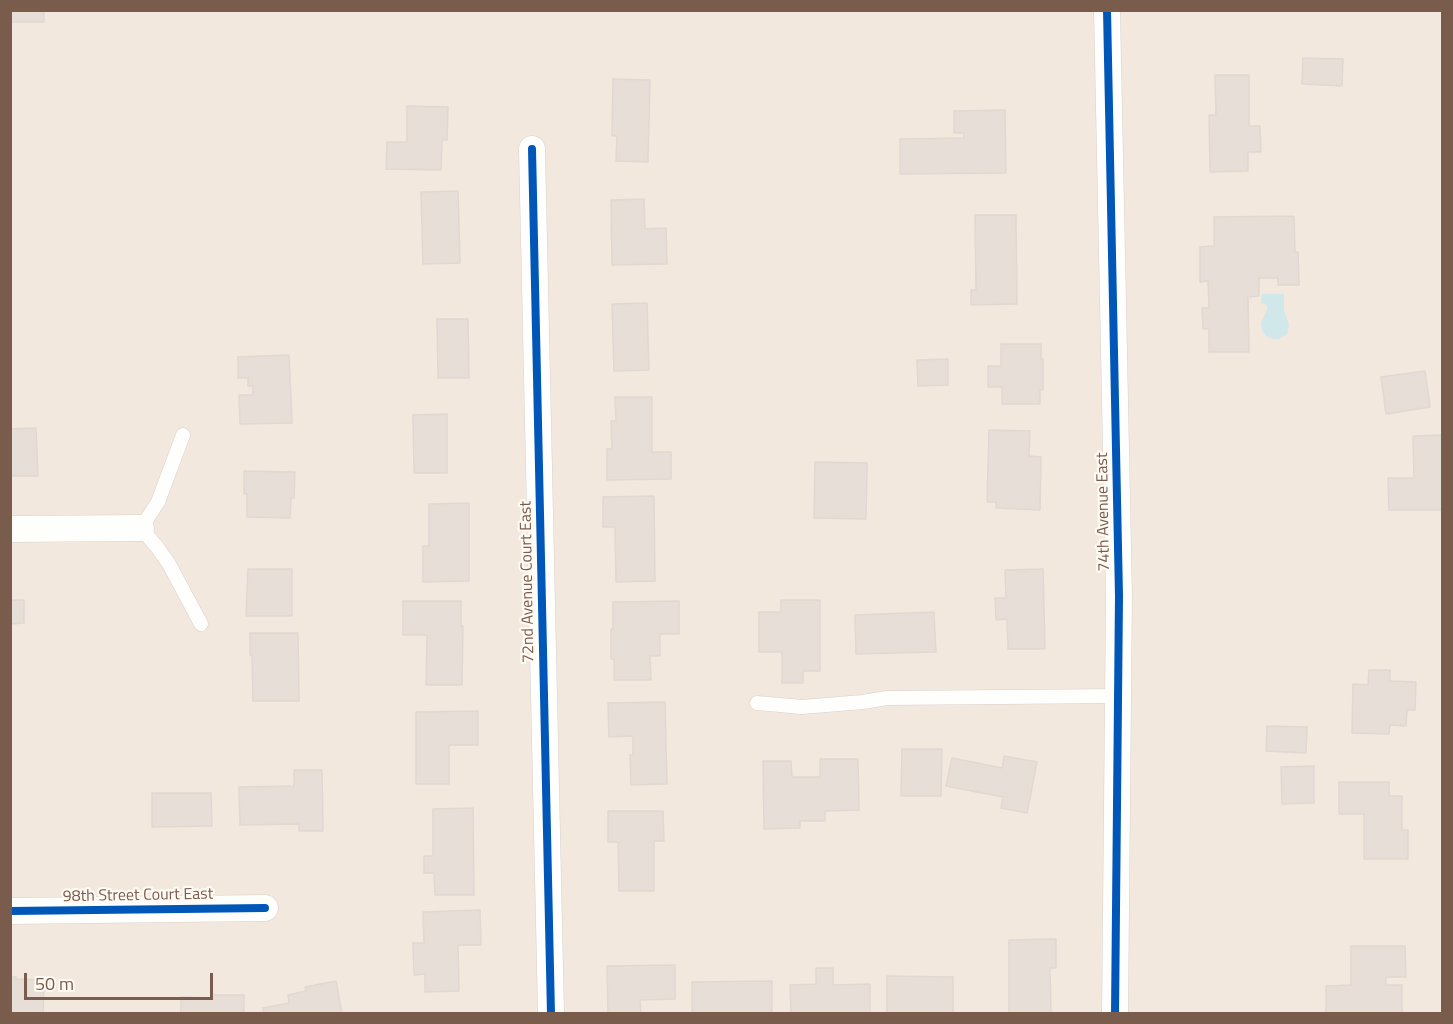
<!DOCTYPE html>
<html>
<head>
<meta charset="utf-8">
<style>
  body { margin:0 }
  #map { position:relative; width:1453px; height:1024px; overflow:hidden; background:#f9f5f0; font-family:"Titillium Web",sans-serif }
  canvas { display:block }
  .frame { position:absolute; inset:0; border:12px solid #7a5c4d; pointer-events:none }
  .scale { position:absolute; left:24px; top:973px; width:189px; height:27px; box-sizing:border-box; border:3px solid #7a5c4d; border-top:0; padding-left:8px; font-size:18px; line-height:21px; white-space:nowrap; color:#7a5c4d; -webkit-text-stroke:4px #fffaf3; paint-order:stroke }
</style>
</head>
<body>
<div id="map">
<canvas width="1453" height="1024"></canvas>
<div class="frame"></div>
<div class="scale">50 m</div>
</div>
<script>
const context = document.querySelector('canvas').getContext('2d');
context.lineJoin = 'round';
function fill(path, color) { context.fillStyle = color; context.fill(path, 'evenodd'); }
const poly = rows => new Path2D(rows.map(r => 'M' + r).join(''));
function trace(path, color, width, dash) { context.strokeStyle = color; context.lineWidth = width; context.lineCap = dash ? 'butt' : 'round'; context.setLineDash(dash || []); context.stroke(path); }
function drawText(font, color, halo, rows, align = 'center') {
  context.font = font + ' "Titillium Web",sans-serif'; context.lineWidth = 4.5; context.setLineDash([]); context.textBaseline = 'middle'; context.strokeStyle = halo; context.fillStyle = color; for (const [text, x, y, turn = 0] of rows) {
    context.save(); context.translate(x, y); context.rotate((+turn || 0) * Math.PI / 180); context.textAlign = isNaN(turn) ? turn : align; if (halo) context.strokeText(text, 0, 0); context.fillText(text, 0, 0); context.restore();
  }
}
const residential = poly([
  [11,11,1442,11,1442,1013,11,1013]
]);
const water = poly([
  [1262,294,1284,294,1284,310,1289,325,1287,334,1279,339,1275,339,1270,338,1266,336,1262,330,1261,323,1267,310,1267,306,1265,304,1261,303]
]);
const building = poly([
  [10,10,44,10,44,22,10,22,10,10],
  [1303,58,1343,59,1342,86,1302,84,1303,58],
  [1215,75,1249,75,1249,126,1260,126,1261,152,1248,152,1248,171,1210,172,1209,115,1216,115,1215,75],
  [613,79,650,80,648,162,616,161,617,136,612,136,613,79],
  [407,106,448,107,447,140,442,140,441,170,386,169,387,142,407,142,407,106],
  [1005,110,1006,173,900,174,900,139,964,138,964,133,954,133,954,111,1005,110],
  [458,191,460,263,423,264,421,192,458,191],
  [644,199,645,229,666,228,667,264,612,265,611,200,644,199],
  [975,215,1016,215,1017,304,971,305,971,290,976,290,975,215],
  [1294,216,1295,252,1298,252,1299,285,1278,285,1278,278,1259,278,1259,296,1248,297,1249,352,1209,352,1209,329,1203,329,1202,308,1209,308,1208,281,1200,282,1200,247,1214,246,1214,217,1294,216],
  [647,303,649,370,614,371,612,304,647,303],
  [437,319,468,319,469,378,438,378,437,319],
  [1001,344,1041,344,1041,359,1043,359,1043,390,1040,390,1040,404,1002,404,1002,387,988,387,988,366,1001,366,1001,344],
  [289,355,292,423,240,424,239,395,253,395,253,386,248,386,248,378,238,378,238,357,289,355],
  [948,359,948,385,918,386,917,360,948,359],
  [1425,371,1430,407,1386,414,1381,377,1425,371],
  [615,397,652,397,652,452,671,452,671,479,607,480,607,449,612,449,611,421,616,421,615,397],
  [447,414,447,473,414,473,413,415,447,414],
  [36,428,38,476,10,476,10,429,36,428],
  [989,430,1030,431,1029,456,1041,457,1040,510,996,508,996,502,987,502,989,430],
  [1442,435,1442,510,1389,510,1388,478,1414,478,1413,436,1442,435],
  [815,462,867,463,866,519,814,518,815,462],
  [244,471,295,472,294,498,291,498,290,518,247,517,247,494,244,494,244,471],
  [654,496,655,581,616,582,615,527,603,527,603,497,654,496],
  [469,503,469,581,423,582,423,546,429,546,429,504,469,503],
  [248,569,292,569,292,616,246,616,248,569],
  [1043,569,1045,649,1008,649,1007,619,996,620,995,598,1006,598,1005,570,1043,569],
  [10,600,24,600,24,623,10,624,10,600],
  [781,600,820,600,820,671,803,671,803,683,782,683,782,652,759,652,759,612,781,612,781,600],
  [403,601,461,601,461,626,463,626,462,685,426,685,427,635,403,635,403,601],
  [679,601,679,634,660,634,660,656,650,656,651,680,614,680,614,659,611,659,611,629,613,629,613,602,679,601],
  [934,612,936,652,856,654,855,615,934,612],
  [250,633,298,633,299,701,253,701,252,655,250,655,250,633],
  [1369,670,1390,670,1390,681,1416,682,1415,710,1407,710,1406,726,1390,725,1389,734,1352,733,1353,684,1368,685,1369,670],
  [665,702,667,784,631,785,630,755,633,755,633,736,609,737,608,703,665,702],
  [478,711,478,745,449,745,449,784,416,784,416,712,478,711],
  [1267,726,1307,727,1306,753,1266,751,1267,726],
  [902,749,942,749,941,796,901,796,902,749],
  [1004,756,1037,762,1027,813,1001,808,1003,797,946,786,952,758,1002,768,1004,756],
  [820,759,858,759,859,810,825,811,825,821,800,821,800,828,764,829,763,761,791,761,792,777,820,777,820,759],
  [1314,766,1314,803,1282,804,1281,767,1314,766],
  [294,770,322,770,323,831,299,831,299,824,240,825,239,787,294,786,294,770],
  [1339,782,1389,782,1389,796,1402,796,1402,830,1408,830,1408,859,1364,859,1364,814,1339,814,1339,782],
  [152,793,211,793,212,826,152,827,152,793],
  [473,808,474,895,435,895,434,873,424,873,424,856,433,856,433,809,473,808],
  [608,811,663,811,664,841,654,841,654,891,619,891,618,842,608,842,608,811],
  [480,910,481,945,458,945,459,991,425,992,425,974,414,975,413,943,424,943,423,912,480,910],
  [1056,939,1056,968,1050,968,1051,1013,1009,1014,1009,940,1056,939],
  [1351,946,1405,946,1406,977,1386,977,1386,985,1402,985,1402,1013,1326,1014,1326,986,1351,985,1351,946],
  [675,965,675,999,640,1000,641,1014,608,1014,607,966,675,965],
  [816,968,833,968,833,985,870,984,870,1014,791,1014,790,985,816,984,816,968],
  [887,976,953,977,953,1014,887,1014,887,976],
  [10,977,16,977,16,979,44,980,43,1014,10,1014,10,977],
  [336,981,342,1014,264,1014,263,1008,289,1003,288,995,306,991,305,987,336,981],
  [772,981,772,1014,692,1014,692,982,772,981],
  [211,995,244,995,244,1014,181,1014,181,997,211,998,211,995]
]);
const lane = poly([
  [183,435,158,502,141,528,157,547,169,564,201,624],
  [757,703,802,707,863,702,887,698,1118,696]
]);
const street = poly([
  [1107,10,1119,596,1115,1014],
  [532,149,551,1014],
  [10,529,141,528],
  [10,911,265,908]
]);
const cycleway = poly([
  [1107,10,1119,596,1115,1014],
  [532,149,551,1014],
  [10,911,265,908]
]);
const streetNames = [
  ["74th Avenue East",1104,512,-91],
  ["72nd Avenue Court East",528,582,-91],
  ["98th Street Court East",138,896,-1]
];
fill(residential, '#f2e8de');
fill(water, '#d0e8ea');
fill(building, '#e6ded7');
trace(building, '#e2d8d2', 1.5);
trace(lane, '#d7d1cb', 15);
trace(street, '#d7d1cb', 27);
trace(lane, '#fefefd', 14);
trace(street, '#fefefd', 26);
trace(cycleway, '#0057b8', 8);
drawText('16px', '#7a5c4d', '#fffaf3', streetNames);
</script>
</body>
</html>
